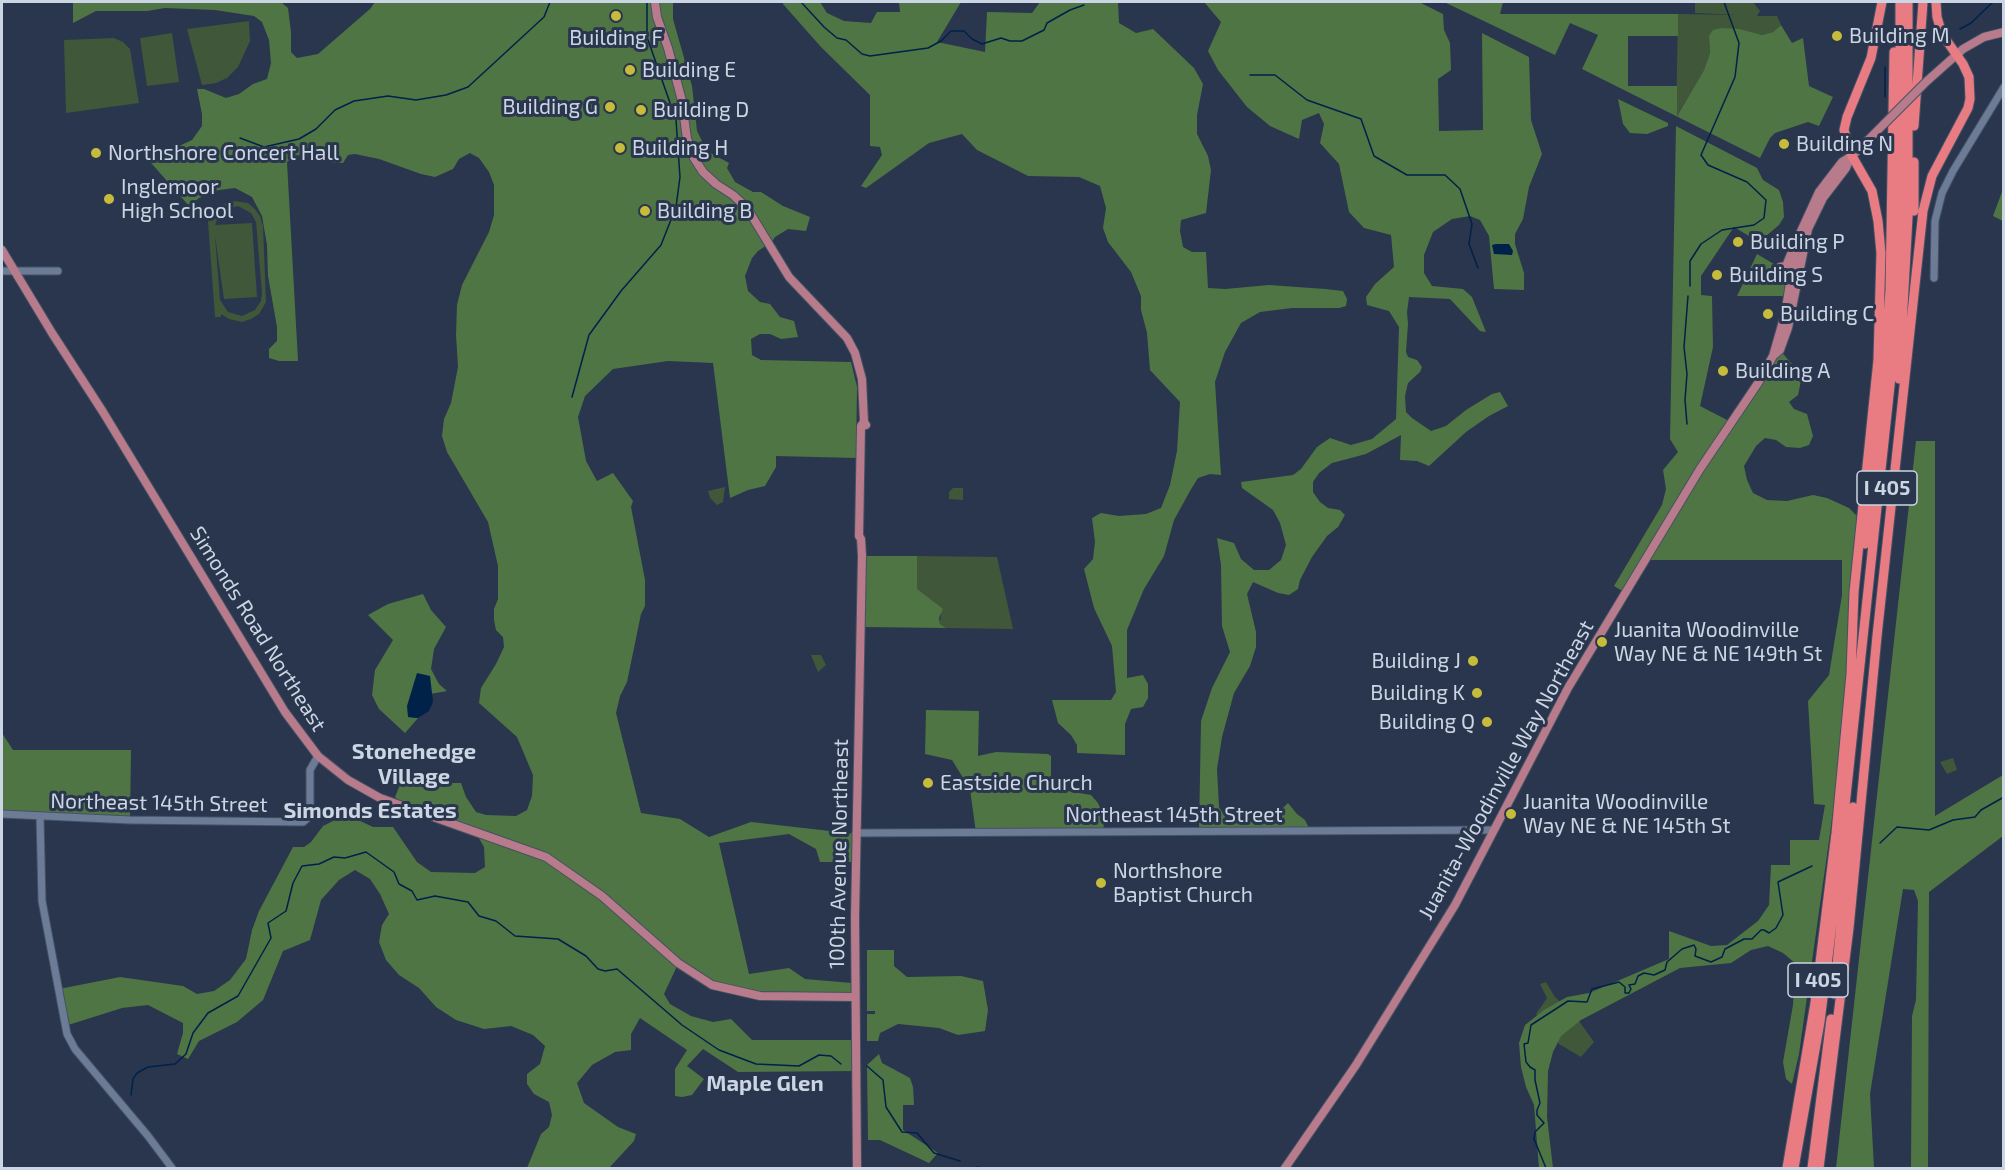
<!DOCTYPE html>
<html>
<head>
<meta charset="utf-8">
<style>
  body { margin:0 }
  #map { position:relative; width:2005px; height:1170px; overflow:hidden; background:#29364d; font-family:"Exo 2",sans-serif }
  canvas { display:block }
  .frame { position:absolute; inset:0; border:3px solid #ccd5e3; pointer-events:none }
</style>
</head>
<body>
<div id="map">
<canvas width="2005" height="1170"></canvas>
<div class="frame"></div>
</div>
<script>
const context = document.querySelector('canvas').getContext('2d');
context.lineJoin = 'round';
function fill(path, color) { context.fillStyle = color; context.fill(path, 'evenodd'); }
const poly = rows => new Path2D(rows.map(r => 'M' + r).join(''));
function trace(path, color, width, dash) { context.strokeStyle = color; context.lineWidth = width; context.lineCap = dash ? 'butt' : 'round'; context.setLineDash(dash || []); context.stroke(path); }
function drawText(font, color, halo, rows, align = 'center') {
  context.font = font + ' "Exo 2",sans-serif'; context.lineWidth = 6; context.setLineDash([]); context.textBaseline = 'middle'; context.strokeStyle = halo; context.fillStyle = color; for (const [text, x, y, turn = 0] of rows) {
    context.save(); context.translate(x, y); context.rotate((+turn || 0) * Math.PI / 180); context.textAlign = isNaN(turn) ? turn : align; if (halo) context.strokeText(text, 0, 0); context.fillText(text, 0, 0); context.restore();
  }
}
const green = poly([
  [1695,2,1753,2,1760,11,1757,16,1777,16,1781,25,1773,32,1762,35,1721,28,1709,36,1710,53,1704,70,1676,117,1678,14,1740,15,1695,13],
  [249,21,250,41,238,67,227,78,216,83,202,85,187,29],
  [172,33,179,82,147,86,140,38],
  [114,38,123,42,130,49,139,103,66,113,64,40],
  [234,201,248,203,255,209,260,216,263,226,266,302,259,314,251,319,242,322,229,319,221,314,221,317,215,317,207,208,213,208,214,212,221,205],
  [238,206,251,213,256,222,262,293,261,301,255,310,242,316,228,312,220,300,215,236,224,299,257,297,252,223,215,225,219,215,224,210],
  [725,487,723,502,717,505,710,498,708,491],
  [953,488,963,488,963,500,949,499,949,492],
  [917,556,997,557,1013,629,946,628,940,624,941,613,917,589],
  [811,655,821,655,826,665,818,672],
  [1953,758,1957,770,1947,774,1940,762],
  [1546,982,1555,997,1576,1017,1594,1042,1581,1057,1559,1044,1536,1014,1547,998,1540,984]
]);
const forest = poly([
  [73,2,282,3,288,8,291,32,291,52,297,58,318,54,370,9,375,2,673,2,673,19,692,86,697,131,707,151,729,163,727,168,735,182,753,192,761,192,783,206,810,217,806,231,788,229,775,237,769,246,767,245,758,251,752,258,745,276,748,291,760,302,770,304,780,317,794,321,798,337,781,339,770,334,760,334,751,339,752,355,761,360,851,362,857,387,856,458,776,456,776,467,765,486,748,490,730,498,713,363,668,361,613,369,585,396,578,417,586,461,597,481,613,473,633,501,631,507,645,580,645,606,641,614,627,682,620,696,616,713,641,813,680,819,709,837,751,822,856,834,856,862,820,862,816,849,789,834,719,843,749,974,789,968,805,979,852,983,851,993,760,996,730,990,678,964,664,994,670,1004,691,1016,713,1022,731,1019,752,1040,855,1040,856,1071,738,1072,703,1049,687,1066,704,1079,692,1095,682,1097,675,1096,675,1069,687,1050,640,1018,631,1034,631,1050,615,1052,592,1065,577,1083,584,1103,618,1127,636,1134,634,1141,609,1168,527,1168,541,1134,549,1127,552,1115,549,1102,534,1094,527,1084,527,1074,540,1064,545,1046,533,1035,511,1026,484,1029,456,1020,436,1007,419,988,399,975,386,960,379,942,382,925,389,914,380,894,370,879,355,870,339,880,321,900,310,940,283,951,263,1000,237,1022,199,1041,188,1059,177,1054,183,1033,183,1023,148,1005,122,1008,65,1026,59,989,120,977,183,986,197,994,214,991,230,980,246,959,252,930,259,911,293,847,304,847,311,842,323,826,339,818,358,820,373,827,393,827,417,862,431,872,475,873,485,867,484,847,476,833,407,808,395,797,403,777,440,783,461,783,466,797,476,812,486,815,516,816,527,810,532,796,533,775,517,737,479,703,481,688,496,664,504,647,503,637,496,630,494,620,494,609,498,599,498,566,488,522,447,452,442,436,444,419,451,403,458,367,456,335,457,305,462,285,489,232,494,215,494,185,489,172,479,158,470,153,459,159,453,169,435,177,421,174,379,159,355,154,348,155,343,163,333,163,320,158,297,155,287,162,298,361,279,361,269,358,269,349,277,341,277,327,268,276,267,245,262,216,252,197,235,188,219,190,199,198,189,206,145,156,164,153,192,140,202,126,202,114,197,89,204,89,226,98,239,94,253,84,267,79,271,63,269,40,262,22,254,16,215,10,165,8,147,11,96,11,73,23],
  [783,2,820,2,827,13,844,21,871,23,877,12,900,12,899,2,961,2,937,42,985,52,987,12,1032,13,1040,2,1118,2,1119,23,1136,33,1153,29,1194,68,1203,84,1197,115,1197,134,1208,156,1211,170,1206,213,1181,220,1180,231,1183,247,1192,252,1206,252,1208,288,1225,289,1269,285,1325,289,1343,291,1347,299,1346,306,1339,308,1292,308,1260,312,1241,323,1225,352,1215,382,1221,475,1210,474,1198,478,1190,491,1174,520,1164,556,1144,589,1127,630,1127,678,1143,675,1148,684,1148,698,1143,707,1131,709,1125,724,1125,755,1077,753,1077,745,1071,735,1058,723,1052,700,1111,700,1116,692,1112,646,1094,608,1084,569,1093,559,1095,542,1092,518,1101,513,1119,516,1146,514,1161,508,1170,485,1177,451,1180,402,1150,370,1147,333,1141,310,1141,296,1131,272,1108,242,1103,228,1106,208,1100,186,1079,177,1028,176,977,150,962,134,929,143,866,188,861,186,882,155,880,147,870,146,870,95,821,47,783,4],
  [1204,2,1419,2,1443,14,1444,30,1450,43,1451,70,1438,79,1439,131,1483,130,1482,33,1529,57,1531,120,1542,154,1529,187,1523,219,1515,234,1515,244,1524,273,1524,290,1494,289,1489,236,1480,220,1470,216,1452,219,1433,232,1424,255,1424,273,1432,286,1463,289,1472,297,1486,332,1480,331,1450,299,1409,297,1407,312,1408,324,1406,352,1408,357,1417,360,1422,367,1420,372,1408,383,1405,396,1406,412,1412,418,1431,431,1446,426,1466,410,1492,394,1500,392,1508,406,1489,416,1466,432,1429,466,1417,461,1400,460,1401,435,1366,454,1332,463,1319,473,1313,482,1313,492,1320,502,1328,508,1340,510,1345,515,1338,527,1327,536,1312,557,1300,580,1298,589,1289,595,1278,593,1253,582,1247,594,1256,632,1256,647,1250,666,1234,693,1222,737,1217,769,1219,807,1226,818,1253,822,1272,819,1288,803,1297,814,1305,820,1311,832,1199,831,1201,721,1212,688,1230,652,1222,626,1221,565,1217,538,1234,543,1241,559,1254,570,1269,570,1281,560,1286,545,1280,523,1273,510,1242,488,1241,482,1293,475,1301,469,1317,447,1330,438,1351,445,1372,439,1396,419,1399,327,1389,311,1367,305,1366,297,1375,284,1394,267,1391,235,1364,228,1349,212,1339,164,1320,143,1324,124,1319,113,1302,120,1299,139,1270,126,1247,107,1218,70,1208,51,1221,22],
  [1444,2,1503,2,1500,14,1678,14,1678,36,1628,36,1628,86,1677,86,1677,116,1704,70,1710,53,1709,36,1713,30,1721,28,1739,29,1762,35,1773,32,1781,25,1792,43,1803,38,1809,86,1833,97,1819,126,1808,122,1775,133,1770,138,1760,158,1582,69,1598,35,1570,23,1555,55],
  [1618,99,1668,123,1668,126,1647,134,1630,133,1623,124],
  [1676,126,1757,168,1763,180,1779,190,1783,202,1784,217,1779,225,1759,242,1734,227,1701,276,1701,295,1712,296,1713,347,1700,406,1729,421,1779,349,1802,376,1798,395,1789,402,1794,409,1807,414,1813,436,1809,445,1800,448,1786,447,1776,440,1765,438,1756,446,1744,466,1747,480,1753,493,1767,500,1787,501,1813,495,1827,498,1849,508,1857,516,1849,646,1834,805,1799,1054,1792,1084,1786,1079,1783,1062,1793,1005,1795,963,1783,953,1768,946,1751,950,1731,963,1680,968,1581,1020,1561,1036,1553,1052,1548,1071,1547,1117,1553,1168,1539,1168,1534,1105,1526,1087,1521,1067,1519,1043,1525,1025,1544,1010,1567,997,1589,993,1669,959,1669,931,1711,946,1727,945,1758,921,1769,905,1771,865,1790,865,1790,840,1819,840,1825,805,1814,804,1808,701,1829,675,1842,595,1842,560,1647,560,1624,592,1614,586,1662,505,1666,489,1663,470,1678,452,1670,439],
  [2003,189,2003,221,1993,216],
  [1757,254,1789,273,1785,296,1737,296],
  [1916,441,1935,441,1935,816,2003,775,2003,836,1929,892,1928,1168,1911,1168,1912,1016,1916,1000,1918,901,1914,890,1903,889,1870,1094,1874,1168,1836,1168],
  [862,556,917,556,917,589,943,609,939,618,940,624,946,628,861,627],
  [423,594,431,610,446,627,434,649,431,669,439,684,447,691,430,694,430,676,414,683,408,717,418,718,405,733,379,709,372,695,375,670,393,640,368,615,388,604],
  [926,710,979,711,978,756,996,752,1048,754,1051,756,1051,788,1091,795,1098,803,1103,815,1104,832,976,833,970,789,952,760,925,754],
  [2,733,13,750,131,750,130,820,2,815],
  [867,950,894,950,894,966,907,977,961,976,983,981,988,1010,985,1031,958,1035,939,1028,898,1024,880,1033,878,1041,867,1041,867,1014,875,1014,875,1011,867,1011],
  [879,1054,882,1063,910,1078,913,1087,914,1105,903,1105,903,1130,938,1153,929,1163,880,1140,868,1140,867,1065]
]);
const water = poly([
  [1496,244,1509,244,1513,251,1512,255,1494,254,1492,245],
  [417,673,430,676,433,702,429,711,418,718,408,717,407,706]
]);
const stream = poly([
  [801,2,824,27,837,38,846,40,862,54,870,56,928,48,941,41,951,31,964,31,972,39,982,44,1001,38,1010,41,1022,41,1044,30,1047,23,1070,10,1084,5],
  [1960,29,1971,23,1993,2],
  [1885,67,1885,97],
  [1250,75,1275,75,1307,100,1361,119,1374,156,1407,175,1445,175,1460,189,1472,224,1469,244,1478,268],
  [240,138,264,147,299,139,316,129,335,110,354,101,388,96,416,100,446,95,468,87,544,17,550,2],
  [1690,286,1690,261,1701,244,1722,230,1754,225,1764,218,1766,200,1747,182,1708,165,1701,155,1735,77,1739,43,1724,2],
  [572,397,589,335,621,291,661,245,676,207,680,177,676,120,647,37,647,2],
  [1687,424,1685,400,1687,374,1684,347,1688,296],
  [1880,843,1897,827,1929,830,1953,820,1975,817,1981,810,2004,797],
  [867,1066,883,1080,886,1107,902,1132,917,1133,934,1153,960,1161],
  [131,1095,133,1079,137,1073,148,1067,175,1064,186,1054,193,1033,208,1013,238,996,271,938,268,923,286,911,293,883,302,866,319,864,334,857,345,858,366,852,394,872,399,884,412,891,417,900,435,896,468,902,479,916,496,921,515,936,558,939,586,956,598,969,605,971,617,969,682,1025,719,1050,756,1064,799,1066,819,1055,831,1056,841,1064],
  [977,1167,981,1168],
  [1546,1168,1534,1139,1535,1132,1544,1123,1537,1115,1537,1110,1540,1103,1535,1080,1535,1070,1530,1067,1526,1062,1524,1044,1528,1043,1531,1025,1568,1001,1587,1002,1592,989,1619,982,1625,987,1625,993,1629,993,1631,989,1629,985,1635,984,1638,976,1644,973,1654,975,1665,970,1667,962,1682,949,1694,945,1696,949,1695,956,1711,962,1722,957,1725,949,1744,939,1752,939,1761,930,1764,930,1769,933,1776,928,1783,915,1778,882,1812,866]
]);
const minor = poly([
  [2,271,58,271],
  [1934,278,1935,221,1942,193,1953,171,2004,87],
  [2,814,130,820,303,822,310,816,310,770,318,756],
  [40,817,42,901,67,1034,75,1049,148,1136,172,1168],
  [856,833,1493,830]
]);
const major = poly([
  [655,2,657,17,668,48,682,101,687,139,694,158,703,172,716,184,733,195,747,208,789,277,847,338,855,353,862,379,864,422,866,425],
  [1927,81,1963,49,1984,37,2004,32],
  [2,250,52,333,103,412,285,712,318,756,348,780,380,798,546,857,602,896,678,963,712,985,760,996,855,997],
  [1780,267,1786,266,1791,254],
  [1773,356,1780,350,1788,328,1808,229,1823,198,1846,168,1851,156],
  [857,1168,855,917,862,556,861,539,859,536,861,426,864,422],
  [1285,1168,1356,1065,1455,905,1568,688,1700,469,1758,383,1773,356,1785,314,1797,240,1819,192,1842,162,1852,156,1885,123]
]);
const highway = poly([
  [1914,126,1923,2],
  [1914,211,1914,162],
  [1899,379,1908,217,1908,2],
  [1865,544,1878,435,1890,291,1894,52],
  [1834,994,1853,807],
  [1787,1168,1815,1003,1836,833,1851,674,1854,592,1878,360,1881,253,1878,221,1872,191,1852,156,1844,130,1847,117,1871,58,1882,2],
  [1794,1168,1820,1022,1834,908,1892,367,1900,215,1900,2],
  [1812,1168,1831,1019],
  [1819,1168,1849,928,1877,636,1923,211,1932,176,1968,108,1970,99,1969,77,1963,64,1942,34,1937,17,1936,2]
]);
const majorBridge = poly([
  [1885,123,1927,81]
]);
const markers = [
  [616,16,6,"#c7bb3b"],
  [1837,36,6,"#c7bb3b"],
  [630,70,6,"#c7bb3b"],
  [610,107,6,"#c7bb3b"],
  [641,110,6,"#c7bb3b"],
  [1784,144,6,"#c7bb3b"],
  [620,148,6,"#c7bb3b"],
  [96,153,6,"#c7bb3b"],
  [109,199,6,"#c7bb3b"],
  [645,211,6,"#c7bb3b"],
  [1738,242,6,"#c7bb3b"],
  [1717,275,6,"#c7bb3b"],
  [1768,314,6,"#c7bb3b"],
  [1723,371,6,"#c7bb3b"],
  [1602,642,6,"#c7bb3b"],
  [1473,661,6,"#c7bb3b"],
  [1477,693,6,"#c7bb3b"],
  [1487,722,6,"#c7bb3b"],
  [928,783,6,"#c7bb3b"],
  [1511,814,6,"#c7bb3b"],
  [1101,883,6,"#c7bb3b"]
];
const shields = [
  [1887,488,60],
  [1818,980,60]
];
const shieldNames = [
  ["I 405",1887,488],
  ["I 405",1818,980]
];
const poiNames = [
  ["Building M",1849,36],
  ["Building F",616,38,"center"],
  ["Building E",642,70],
  ["Building G",598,107,"right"],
  ["Building D",653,110],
  ["Building N",1796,144],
  ["Building H",632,148],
  ["Northshore Concert Hall",108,153],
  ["Inglemoor",121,187],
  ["High School",121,211],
  ["Building B",657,211],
  ["Building P",1750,242],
  ["Building S",1729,275],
  ["Building C",1780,314],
  ["Building A",1735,371],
  ["Juanita Woodinville",1614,630],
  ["Way NE & NE 149th St",1614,654],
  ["Building J",1461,661,"right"],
  ["Building K",1465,693,"right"],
  ["Building Q",1475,722,"right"],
  ["Eastside Church",940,783],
  ["Juanita Woodinville",1523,802],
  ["Way NE & NE 145th St",1523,826],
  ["Northshore",1113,871],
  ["Baptist Church",1113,895]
];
const streetNames = [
  ["Simonds Road Northeast",258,629,58],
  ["Juanita-Woodinville Way Northeast",1506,770,-61],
  ["Northeast 145th Street",159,803,1],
  ["Northeast 145th Street",1174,815],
  ["100th Avenue Northeast",839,854,-89]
];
const neighbourhoodNames = [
  ["Stonehedge",414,752],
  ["Village",414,777],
  ["Simonds Estates",370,811],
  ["Maple Glen",765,1084]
];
fill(green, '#41573a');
fill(forest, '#4f7544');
fill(water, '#00214a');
trace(stream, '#00214a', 1.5);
trace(minor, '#455164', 9);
trace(major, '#455164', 10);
trace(highway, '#455164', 11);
trace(minor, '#6c7c96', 7);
trace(major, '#b77b8b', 8);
trace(highway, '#e97b83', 9);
trace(majorBridge, '#455164', 10, []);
trace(majorBridge, '#b77b8b', 8);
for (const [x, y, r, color] of markers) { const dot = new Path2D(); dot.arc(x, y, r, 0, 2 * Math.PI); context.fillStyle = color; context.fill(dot); trace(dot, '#29364d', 2); }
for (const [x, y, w] of shields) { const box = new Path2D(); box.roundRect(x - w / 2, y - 17, w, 34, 4.5); context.fillStyle = '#29364d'; context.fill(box); trace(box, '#ccd5e3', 1.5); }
drawText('bold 20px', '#ccd5e3', null, shieldNames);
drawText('21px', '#ccd5e3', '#29364d', poiNames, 'left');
drawText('21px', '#ccd5e3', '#29364d', streetNames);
drawText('bold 22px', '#ccd5e3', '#29364d', neighbourhoodNames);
</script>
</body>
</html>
